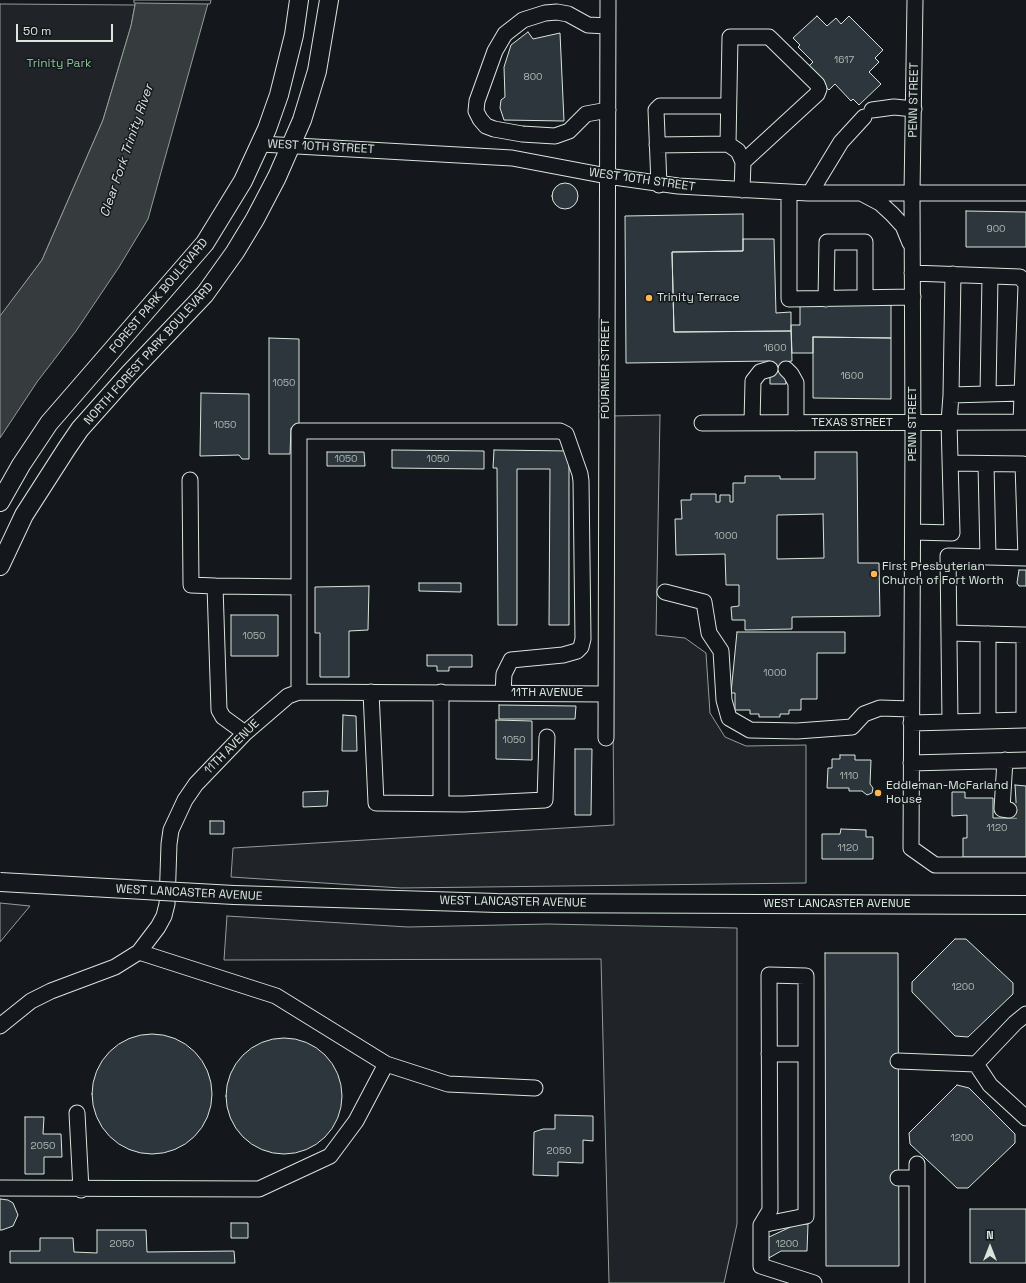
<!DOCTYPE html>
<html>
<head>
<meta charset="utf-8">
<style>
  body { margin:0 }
  #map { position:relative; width:1026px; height:1283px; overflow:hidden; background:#14181c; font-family:"Space Grotesk",sans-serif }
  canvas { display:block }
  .north { position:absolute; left:970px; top:1227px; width:40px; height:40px; -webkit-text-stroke:3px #14181c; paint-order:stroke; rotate:0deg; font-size:11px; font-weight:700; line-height:16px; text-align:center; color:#d8e6dc }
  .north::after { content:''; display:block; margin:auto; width:14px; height:18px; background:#d8e6dc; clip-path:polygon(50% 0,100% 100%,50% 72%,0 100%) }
  .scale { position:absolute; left:16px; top:24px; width:97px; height:18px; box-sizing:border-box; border:2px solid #d8e6dc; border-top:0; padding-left:5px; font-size:12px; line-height:14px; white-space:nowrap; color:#d8e6dc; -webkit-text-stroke:3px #14181c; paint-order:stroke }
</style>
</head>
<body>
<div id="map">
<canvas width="1026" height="1283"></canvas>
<div class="north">N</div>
<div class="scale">50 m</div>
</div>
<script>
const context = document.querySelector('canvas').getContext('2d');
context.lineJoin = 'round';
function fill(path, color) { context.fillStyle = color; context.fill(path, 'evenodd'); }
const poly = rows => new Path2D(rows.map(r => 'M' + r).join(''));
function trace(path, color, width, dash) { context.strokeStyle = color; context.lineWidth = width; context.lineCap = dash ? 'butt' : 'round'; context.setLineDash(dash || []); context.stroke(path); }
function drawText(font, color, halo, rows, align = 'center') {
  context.font = font + ' "Space Grotesk",sans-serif'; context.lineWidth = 3; context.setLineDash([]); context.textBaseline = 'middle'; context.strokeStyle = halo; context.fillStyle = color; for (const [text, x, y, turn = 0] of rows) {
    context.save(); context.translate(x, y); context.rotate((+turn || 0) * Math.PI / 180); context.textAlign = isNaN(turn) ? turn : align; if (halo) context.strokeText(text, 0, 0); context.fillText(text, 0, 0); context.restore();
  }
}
const green = poly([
  [0,4,135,5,131,26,103,120,42,260,0,317,0,4],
  [660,415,656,635,685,638,706,653,710,713,725,737,746,746,806,745,806,883,401,888,231,877,233,848,614,825,610,416,660,415],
  [0,903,30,906,0,942,0,903],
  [227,916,408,927,548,924,737,928,737,1224,724,1283,609,1283,601,959,224,960,227,916]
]);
const water = poly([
  [136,0,209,0,148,219,119,267,76,331,37,382,0,438,0,316,42,260,103,120,131,26,136,0]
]);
const pier = poly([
  [134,0,211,0,210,4,134,3,134,0]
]);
const building = poly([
  [817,16,827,26,836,18,841,24,849,16,883,50,875,58,879,62,869,72,881,84,859,105,853,99,851,101,835,84,829,90,807,68,813,62,798,47,800,45,793,38,817,16],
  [528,32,533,39,560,33,564,121,504,120,500,108,501,100,505,97,504,67,511,45,528,32],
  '552 196a13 13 0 1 1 26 0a13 13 0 1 1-26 0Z',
  [966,211,1026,212,1026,247,966,247,966,211],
  [743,214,743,251,672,252,674,332,791,331,792,361,785,362,786,384,770,384,770,361,626,363,625,216,743,214],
  [743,239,774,239,776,313,791,312,791,331,674,332,672,252,743,251,743,239],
  [800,305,891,305,891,338,813,337,813,353,792,353,791,325,800,325,800,305],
  [813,337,891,338,891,399,813,398,813,337],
  [269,338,299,339,299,428,291,428,290,454,269,454,269,338],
  [201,393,249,394,249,459,242,459,239,455,200,456,201,393],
  [392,450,484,451,484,469,392,468,392,450],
  [494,450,569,451,569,625,549,625,550,469,517,469,517,625,498,625,497,468,493,468,494,450],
  [327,452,364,452,365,466,327,466,327,452],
  [815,452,857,452,858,563,879,563,880,616,792,617,792,629,745,630,745,620,732,620,731,607,739,606,739,585,726,585,725,554,676,555,675,519,682,519,681,500,691,500,691,494,716,494,716,502,720,502,720,495,730,495,730,502,733,502,733,483,745,483,745,476,780,476,780,479,815,479,815,452],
  [823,514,824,558,777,559,777,515,823,514],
  [1019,570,1026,570,1026,586,1019,586,1017,583,1019,570],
  [419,583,461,583,461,592,419,591,419,583],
  [369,586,368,630,349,631,349,677,320,677,320,633,315,633,315,587,369,586],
  [231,615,278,615,278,656,231,656,231,615],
  [737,632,845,632,845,653,817,653,817,699,801,699,801,710,789,710,789,714,780,714,780,717,759,717,759,714,750,714,750,710,735,710,735,693,731,693,737,632],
  [427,655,472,655,472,667,449,667,449,671,437,671,437,666,427,666,427,655],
  [499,705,576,706,575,719,499,719,499,705],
  [343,715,356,716,357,751,342,751,343,715],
  [496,720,532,721,532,760,496,759,496,720],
  [575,749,592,749,591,815,575,815,575,749],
  [840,755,855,755,855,760,871,760,870,784,873,788,872,793,867,795,862,791,849,791,849,788,827,788,828,768,832,768,832,759,840,759,840,755],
  [1015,785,1026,786,1026,857,963,857,963,838,967,838,967,815,952,816,952,792,965,792,965,798,993,798,993,818,1017,818,1015,785],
  [328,791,327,806,303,807,303,792,328,791],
  [210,821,224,821,224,834,210,834,210,821],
  [841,829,866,830,866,837,873,837,873,859,822,859,822,834,840,834,841,829],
  [955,939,966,939,1013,983,1013,994,968,1037,955,1036,912,992,912,982,955,939],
  [825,953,898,953,899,1266,826,1266,825,953],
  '92 1094a60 60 0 1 1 120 0a60 60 0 1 1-120 0Z',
  '226 1096a58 58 0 1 1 116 0a58 58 0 1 1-116 0Z',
  [957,1085,969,1088,1015,1134,1015,1143,968,1188,957,1188,910,1144,909,1133,957,1085],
  [555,1115,593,1116,593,1141,583,1140,583,1163,558,1162,558,1176,533,1175,534,1132,543,1129,555,1129,555,1115],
  [25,1117,44,1117,43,1134,61,1134,62,1157,44,1157,44,1174,25,1174,25,1117],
  [0,1199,8,1200,13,1203,18,1215,13,1226,2,1230,0,1230,0,1199],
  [970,1209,1026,1209,1026,1263,970,1263,970,1209],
  [231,1223,248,1223,248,1238,231,1238,231,1223],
  [797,1224,808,1224,807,1251,781,1251,767,1259,767,1235,769,1237,797,1224],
  [97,1230,146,1230,147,1252,234,1251,235,1263,10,1263,10,1251,40,1251,40,1238,73,1238,74,1252,97,1253,97,1230]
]);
const minorTunnel = poly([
  [1009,810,1026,811]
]);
const minor = poly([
  [915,0,912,193,913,439,911,848,935,865,1026,865],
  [608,26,588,25,568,14,557,12,545,13,523,20,505,34,495,51,477,101,476,111,480,119,486,126,494,129,522,134,555,136,569,131,586,114,608,110],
  [872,110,894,107,914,109],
  [261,144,512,158,607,176,678,186,808,193,1026,193],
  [728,144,730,37,769,37,817,84,819,89,817,94,743,162],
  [657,145,728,144,738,151,743,162,742,190],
  [659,185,656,110,660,106,728,106],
  [789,192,789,299,913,297],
  [810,193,841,142,864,117],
  [863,194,880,203,892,214,903,226,910,243],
  [912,273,1020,277,1026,284],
  [826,299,827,242,865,242,865,298],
  [786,369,791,374,796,383,796,423],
  [988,394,990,276],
  [951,395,953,274],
  [1021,422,1026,285],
  [702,423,1026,422],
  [752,423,753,381,760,372,770,369],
  [950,463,1023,464,1026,558],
  [986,464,988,557,1025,558],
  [190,480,191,585,215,586],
  [913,532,952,533,949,422,951,395,1022,393],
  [299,587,299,431,560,431,566,434,580,474,581,481,583,639,581,647,577,651,563,655,511,660,504,674,503,693],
  [665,592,704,602,709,633,721,651,724,700,729,718,750,730,797,731,852,727,864,714,880,708,911,709],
  [949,633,1024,635],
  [988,634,988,721],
  [371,692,376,803,464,804,545,800,547,737],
  [441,692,441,803],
  [950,722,1024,720,1024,635,1026,635],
  [911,723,950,722,948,556,988,557],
  [245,733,223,717,219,710,215,586,299,587,299,692],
  [606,738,608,0],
  [1005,760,1002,809,1009,810],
  [911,763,1026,760],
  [139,952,276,996,386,1064],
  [1026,1014,1015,1023,976,1064,990,1085,1026,1118],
  [0,1026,31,1001,51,991,115,967,139,952,158,927,164,916,167,904,169,844,171,830,185,800,196,784,245,733,288,696,299,692,605,694],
  [769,1054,806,1054],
  [898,1061,976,1064],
  [77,1113,81,1190],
  [898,1178,917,1178],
  [0,1188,259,1189,330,1156,356,1121,386,1064,448,1084,535,1088],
  [761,1225,806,1216,806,976,769,975,770,1210,761,1225,761,1266,814,1283],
  [917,1283,917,1164]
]);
const major = poly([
  [0,502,21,465,49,423,205,243,243,181,267,129,279,95,294,35,299,0],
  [0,566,24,515,67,448,80,429,129,374,205,294,235,252,255,219,277,177,302,120,317,71,329,0],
  [234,895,497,903,1026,905]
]);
const majorBridge = poly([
  [0,882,234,895]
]);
const markers = [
  [649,298,4,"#ffb74d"],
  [874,574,4,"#ffb74d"],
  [878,793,4,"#ffb74d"]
];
const numberNames = [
  ["1617",844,60],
  ["800",533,77],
  ["900",996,229],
  ["1600",775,348],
  ["1600",852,376],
  ["1050",284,383],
  ["1050",225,425],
  ["1050",346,459],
  ["1050",438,459],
  ["1000",726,536],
  ["1050",254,636],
  ["1000",775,673],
  ["1050",514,740],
  ["1110",849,776],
  ["1120",997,828],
  ["1120",848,848],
  ["1200",963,987],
  ["1200",962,1138],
  ["2050",43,1146],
  ["2050",559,1151],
  ["2050",122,1244],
  ["1200",787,1244]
];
const parkNames = [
  ["Trinity Park",59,64]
];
const streetNames = [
  ["PENN STREET",914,100,-89],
  ["WEST 10TH STREET",321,147,3],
  ["WEST 10TH STREET",642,180,8],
  ["FOREST PARK BOULEVARD",159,296,-50],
  ["NORTH FOREST PARK BOULEVARD",149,354,-48],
  ["FOURNIER STREET",606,369,-90],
  ["TEXAS STREET",852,423],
  ["PENN STREET",913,424,-90],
  ["11TH AVENUE",547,693],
  ["11TH AVENUE",232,747,-45],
  ["WEST LANCASTER AVENUE",189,893,3],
  ["WEST LANCASTER AVENUE",513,902,1],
  ["WEST LANCASTER AVENUE",837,904]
];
const poiNames = [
  ["Trinity Terrace",657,298],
  ["First Presbyterian",882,567],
  ["Church of Fort Worth",882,581],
  ["Eddleman-McFarland",886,786],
  ["House",886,800]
];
const waterNames = [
  ["Clear Fork Trinity River",127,151,-71]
];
fill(green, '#202428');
trace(green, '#939e99', 1);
fill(water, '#363b3e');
trace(water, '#939e99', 1);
fill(pier, '#14181c');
trace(pier, '#939e99', 1);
fill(building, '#2c363c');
trace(building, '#d8e6dc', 1);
trace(minorTunnel, '#313739', 15, [15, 8]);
trace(minor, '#d8e6dc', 17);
trace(major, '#d8e6dc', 20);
trace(minor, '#14181c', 15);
trace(major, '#14181c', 18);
trace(majorBridge, '#d8e6dc', 20, []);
trace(majorBridge, '#14181c', 18);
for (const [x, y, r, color] of markers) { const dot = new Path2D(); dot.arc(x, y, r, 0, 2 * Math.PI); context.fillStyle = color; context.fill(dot); trace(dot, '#14181c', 1.5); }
drawText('10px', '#adbab4', null, numberNames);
drawText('12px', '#8ac095', '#14181c', parkNames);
drawText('12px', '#d8e6dc', '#14181c', streetNames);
drawText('12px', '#d8e6dc', '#14181c', poiNames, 'left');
drawText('italic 13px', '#d8e6dc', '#14181c', waterNames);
</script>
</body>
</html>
